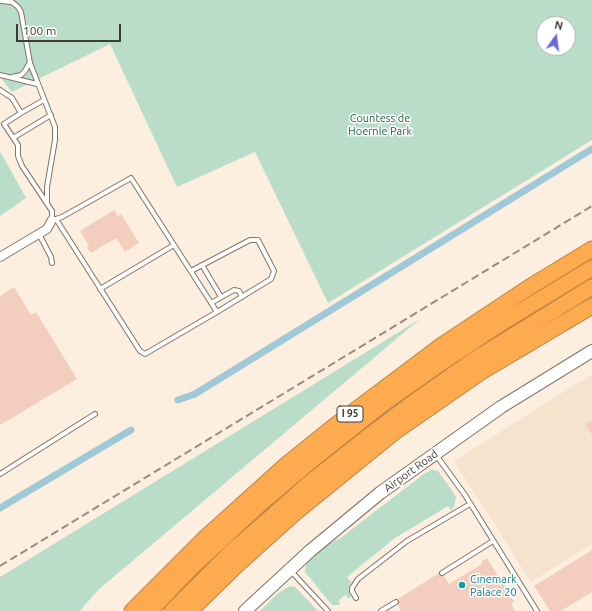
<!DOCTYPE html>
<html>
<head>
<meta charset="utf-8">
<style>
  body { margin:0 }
  #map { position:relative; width:592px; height:611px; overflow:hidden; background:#fdefe0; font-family:Ubuntu,sans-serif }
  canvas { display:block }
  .north { position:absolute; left:536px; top:16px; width:40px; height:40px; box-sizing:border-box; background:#fff; border:1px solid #b2b0ae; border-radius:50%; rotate:14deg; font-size:11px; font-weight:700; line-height:16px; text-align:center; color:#3f3a34 }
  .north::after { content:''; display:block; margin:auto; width:14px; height:18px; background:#6968e1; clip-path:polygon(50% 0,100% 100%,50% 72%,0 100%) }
  .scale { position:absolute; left:16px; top:24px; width:105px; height:18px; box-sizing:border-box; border:2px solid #3f3a34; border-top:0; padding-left:5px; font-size:12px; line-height:14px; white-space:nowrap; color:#3f3a34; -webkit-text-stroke:3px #fff; paint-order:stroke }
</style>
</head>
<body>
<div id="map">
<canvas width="592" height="611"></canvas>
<div class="north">N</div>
<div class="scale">100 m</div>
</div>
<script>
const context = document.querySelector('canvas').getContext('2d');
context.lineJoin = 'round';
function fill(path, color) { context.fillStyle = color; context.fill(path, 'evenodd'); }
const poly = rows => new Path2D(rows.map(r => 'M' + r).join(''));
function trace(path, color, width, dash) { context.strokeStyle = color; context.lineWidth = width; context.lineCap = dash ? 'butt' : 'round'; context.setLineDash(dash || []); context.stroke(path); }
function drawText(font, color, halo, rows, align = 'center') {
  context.font = font + ' Ubuntu,sans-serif'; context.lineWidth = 3; context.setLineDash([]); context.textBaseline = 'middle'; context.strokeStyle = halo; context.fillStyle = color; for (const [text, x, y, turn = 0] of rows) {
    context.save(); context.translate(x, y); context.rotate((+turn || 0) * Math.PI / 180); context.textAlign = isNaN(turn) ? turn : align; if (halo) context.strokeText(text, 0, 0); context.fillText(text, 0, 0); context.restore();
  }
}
const built = poly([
  [592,374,592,544,531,582,454,461]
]);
const green = poly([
  [0,0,592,0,592,140,328,303,255,152,177,187,110,44,12,92,0,77],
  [544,24,568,24,568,48,544,48],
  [0,151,26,198,0,216],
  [420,319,98,590,80,611,0,611,0,577],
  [429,469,438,471,453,492,456,497,454,507,451,510,448,506,395,538,347,577,351,582,349,587,351,598,348,598,345,595,339,600,340,604,340,605,332,605,305,572,306,563,319,549,342,537,425,473,430,471],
  [290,586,295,587,299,591,318,611,260,611,278,593]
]);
const canal = poly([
  [178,400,195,394,592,149],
  [0,508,131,430]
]);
const building = poly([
  [114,210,118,216,121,214,139,243,125,252,116,238,91,253,87,248,89,246,80,231],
  [14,287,31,315,36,312,77,379,0,425,0,296],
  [592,420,592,435,585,424],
  [592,550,592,592,561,611,550,611,534,586],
  [487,558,514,602,511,604,515,611,401,611,398,605,399,602,398,599,439,573,441,576,444,576,449,584,482,564,481,562]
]);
const lane = poly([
  [0,1,12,2,18,7,21,12,30,63,55,127,55,140,47,187,47,203],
  [0,75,37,84],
  [12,77,21,75,25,71,30,62],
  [0,90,12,98,21,113,4,124,18,145,18,156,22,166,52,211,52,220,56,219,62,217,131,178,217,312,145,354,140,351,56,219],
  [21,113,44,100],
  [13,138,51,115],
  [39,234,51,257,52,263],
  [202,265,221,297],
  [191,271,250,240,258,240,274,271,271,279,217,312],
  [100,289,174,245],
  [211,303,234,290,239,291,242,297],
  [436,455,465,495,537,611],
  [0,474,95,414],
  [290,570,328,611],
  [442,573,493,541],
  [356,598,352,591,352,588,358,579,407,541,470,504],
  [381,611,396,602]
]);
const street = poly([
  [0,257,47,229,52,220]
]);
const secondary = poly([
  [245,611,310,551,380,493,501,407,592,351]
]);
const highway = poly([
  [132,611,206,537,287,464,333,427,442,345,528,288,592,249],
  [150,611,190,569,259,505,306,465,384,403,438,365,503,322,592,268],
  [172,611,230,553,269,519,307,485,369,436,410,405,474,360,592,287],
  [190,611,237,565,295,513,396,431,481,372,592,306]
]);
const rail = poly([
  [0,566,592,206]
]);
const markers = [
  [462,585,4,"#0f9aa8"]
];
const shields = [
  [350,414,26]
];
const shieldNames = [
  ["I 95",350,414]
];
const parkNames = [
  ["Countess de",380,118],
  ["Hoernle Park",380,131]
];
const streetNames = [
  ["Airport Road",411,471,-36]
];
const cultureNames = [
  ["Cinemark",470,579],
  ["Palace 20",470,592]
];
fill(built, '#f6e3ce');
fill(green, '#baddca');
trace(canal, '#a0c9d7', 7);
fill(building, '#f3cebf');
trace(lane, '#807466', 6);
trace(street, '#807466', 10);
trace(secondary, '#807466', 14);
trace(highway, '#bb8346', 17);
trace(lane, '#fff', 4);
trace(street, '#fff', 8);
trace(secondary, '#fff', 12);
trace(highway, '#feab50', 15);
trace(rail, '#978d83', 2, [8, 4]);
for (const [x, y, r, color] of markers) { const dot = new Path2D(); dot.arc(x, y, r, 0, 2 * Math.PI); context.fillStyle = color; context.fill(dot); trace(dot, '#fff', 1.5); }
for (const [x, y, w] of shields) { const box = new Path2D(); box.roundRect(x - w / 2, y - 8, w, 16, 3); context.fillStyle = '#fff'; context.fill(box); trace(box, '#3f3a34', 1); }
drawText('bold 10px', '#3f3a34', null, shieldNames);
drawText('11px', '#256146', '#fff', parkNames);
drawText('11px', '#3f3a34', '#fff', streetNames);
drawText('11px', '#0d838f', '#fff', cultureNames, 'left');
</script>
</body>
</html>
